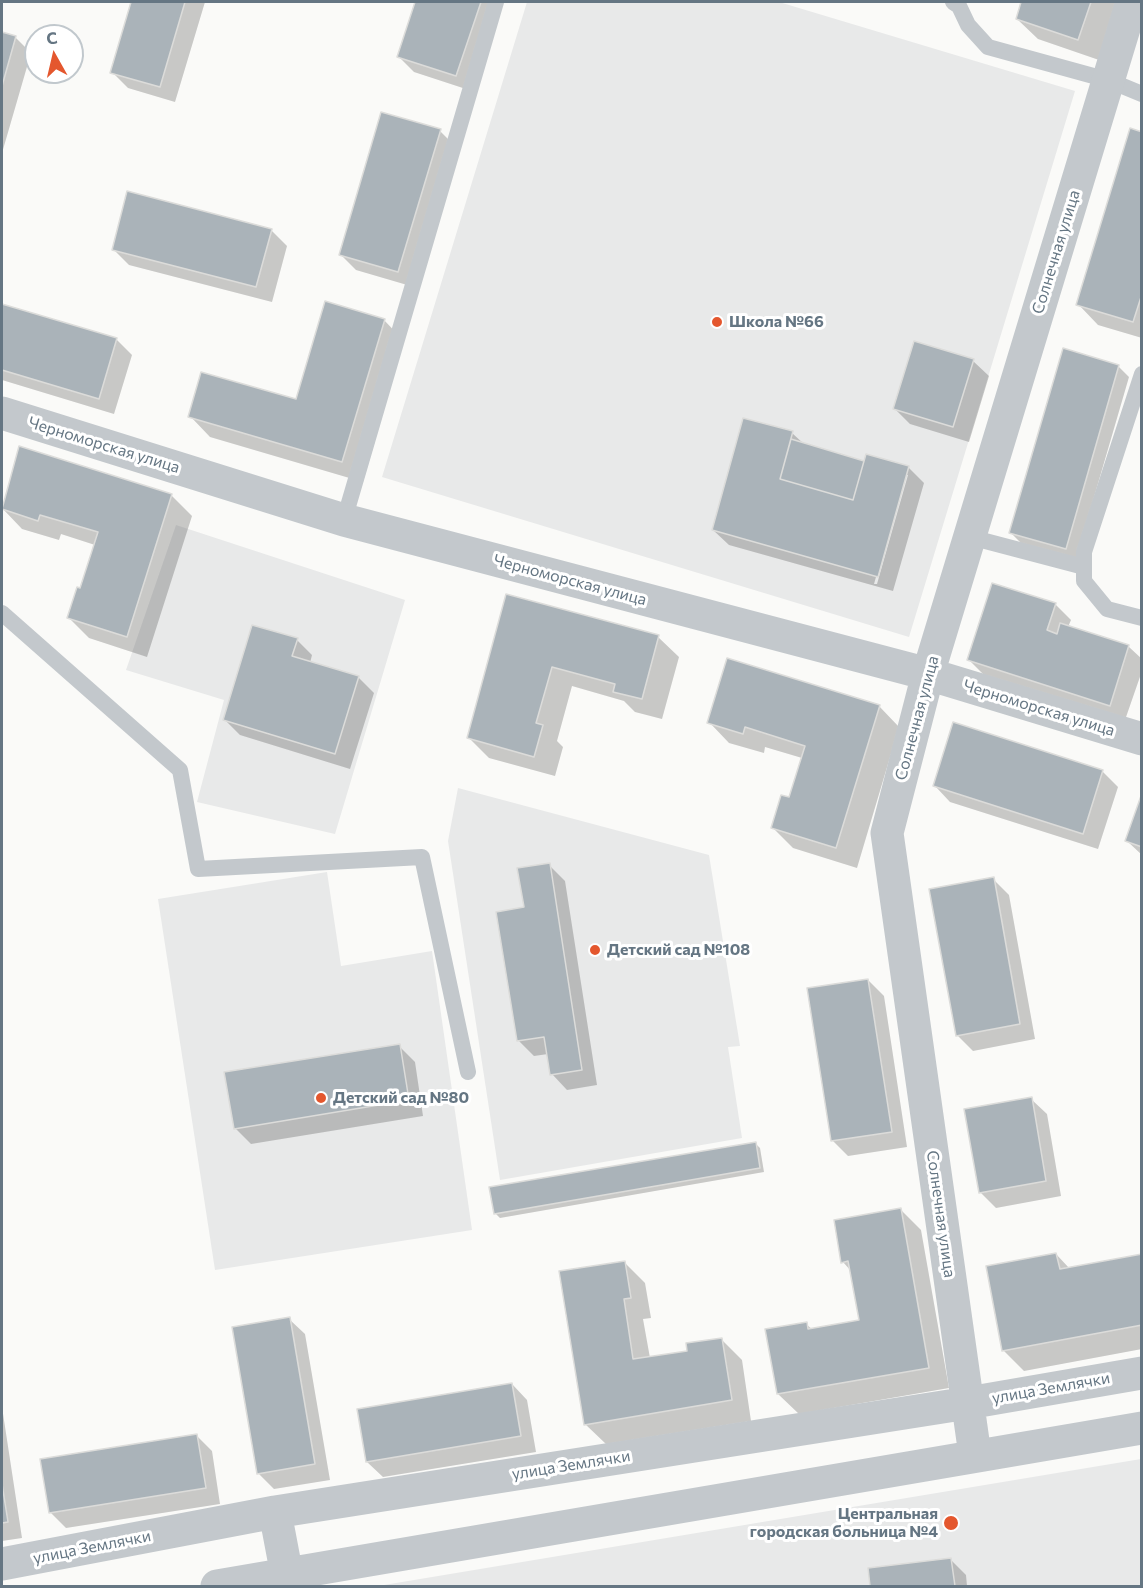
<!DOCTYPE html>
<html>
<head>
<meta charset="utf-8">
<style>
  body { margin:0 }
  #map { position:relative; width:1143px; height:1588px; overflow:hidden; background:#fafaf8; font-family:Commissioner,sans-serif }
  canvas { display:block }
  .frame { position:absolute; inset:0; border:3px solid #657683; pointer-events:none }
  .north { position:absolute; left:24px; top:24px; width:60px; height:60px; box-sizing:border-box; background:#fff; border:2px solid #c1c8cd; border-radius:50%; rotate:352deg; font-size:16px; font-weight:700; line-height:24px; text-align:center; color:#657683 }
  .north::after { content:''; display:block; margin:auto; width:21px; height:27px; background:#e4572e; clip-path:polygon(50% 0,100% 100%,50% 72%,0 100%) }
</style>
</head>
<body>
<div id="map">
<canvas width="1143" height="1588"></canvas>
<div class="frame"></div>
<div class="north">С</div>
</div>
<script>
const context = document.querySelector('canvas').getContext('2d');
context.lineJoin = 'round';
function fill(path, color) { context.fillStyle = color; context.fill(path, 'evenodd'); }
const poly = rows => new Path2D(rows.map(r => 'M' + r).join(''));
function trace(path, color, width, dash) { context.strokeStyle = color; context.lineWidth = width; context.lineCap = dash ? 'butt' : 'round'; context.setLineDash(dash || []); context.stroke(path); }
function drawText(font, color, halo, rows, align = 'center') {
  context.font = font + ' Commissioner,sans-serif'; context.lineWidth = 6; context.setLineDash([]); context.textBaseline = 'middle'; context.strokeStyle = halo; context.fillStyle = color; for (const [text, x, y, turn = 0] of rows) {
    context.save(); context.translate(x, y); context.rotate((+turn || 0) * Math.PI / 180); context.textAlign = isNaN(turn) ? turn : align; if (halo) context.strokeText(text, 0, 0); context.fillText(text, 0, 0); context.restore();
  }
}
const built = poly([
  [527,2,779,2,1075,91,909,637,382,477],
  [176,525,405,600,335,834,197,802,224,700,126,670],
  [458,788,709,855,740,1046,728,1047,742,1138,500,1180,448,841],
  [327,872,341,966,432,951,472,1230,215,1270,158,899],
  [1141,1459,1141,1586,378,1586]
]);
const shadow = poly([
  [133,2,205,2,175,102,128,88,112,72],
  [416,2,501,2,472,91,414,72,398,56],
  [1023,2,1118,2,1099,60,1038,39,1017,19],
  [2,33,15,37,31,53,2,153],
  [440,131,455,146,414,287,356,270,340,254],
  [1142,133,1142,338,1098,325,1078,304],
  [271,230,287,246,272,302,129,265,113,249],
  [2,305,116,339,132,355,114,414,2,380],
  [384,320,404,341,363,482,210,437,190,416,297,401],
  [973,361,989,376,969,442,910,424,895,409],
  [1118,366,1129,377,1076,559,1021,543,1011,533],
  [792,433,804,444,865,464,908,467,924,483,893,591,729,545,713,530],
  [905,475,908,475,877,584,874,584],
  [20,448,171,495,192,516,147,657,89,638,69,618,81,590,95,545,61,534,59,540,22,529,2,508],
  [507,596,658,637,679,657,662,719,635,712,624,701,572,686,557,741,563,747,555,776,489,758,469,738],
  [1055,604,1071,620,1068,627,1129,647,1142,659,1142,671,1125,720,985,676,969,660],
  [297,640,312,655,310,663,358,677,374,693,350,769,240,735,225,720],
  [879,706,899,727,857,868,793,848,773,828,790,799,802,758,765,747,764,753,729,743,709,722],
  [1102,771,1118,787,1098,849,950,802,935,786],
  [1142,798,1142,855,1127,841],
  [549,865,565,881,597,1085,567,1090,552,1074,548,1054,534,1056,519,1041,525,909],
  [993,879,1009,895,1035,1039,973,1051,957,1035],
  [868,980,884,996,907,1147,848,1156,832,1140],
  [399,1046,415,1062,423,1116,251,1144,235,1128],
  [1031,1099,1047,1114,1061,1196,996,1208,980,1192],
  [755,1143,760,1148,764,1172,500,1218,495,1213],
  [901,1210,921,1230,949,1388,799,1414,778,1394,806,1324,813,1330,860,1321,851,1271,843,1262],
  [1056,1254,1070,1269,1142,1256,1142,1349,1024,1371,1003,1350],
  [624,1262,645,1283,651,1318,643,1319,650,1358,688,1352,721,1339,742,1360,751,1421,606,1444,585,1424],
  [289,1319,305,1334,330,1480,274,1489,259,1474],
  [512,1384,527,1400,536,1452,383,1477,367,1462],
  [2,1407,22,1538,2,1541],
  [197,1436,212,1451,220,1504,66,1528,50,1512],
  [950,1559,966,1575,967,1586,872,1586,870,1570]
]);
const building = poly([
  [131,2,185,2,160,87,110,73,131,2],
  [415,2,481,2,456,76,397,57,415,2],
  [1021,2,1091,2,1078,40,1016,19,1021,2],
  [2,32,16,36,2,86,2,32],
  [381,112,441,129,398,272,339,255,381,112],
  [1130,128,1142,132,1142,294,1133,322,1076,305,1130,128],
  [127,191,272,229,256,287,112,250,127,191],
  [325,301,385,319,342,462,188,417,201,372,296,399,325,301],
  [2,304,117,338,99,399,2,370,2,304],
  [914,341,974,359,953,427,893,409,914,341],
  [1063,348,1119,365,1066,549,1009,533,1063,348],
  [743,418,793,431,780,479,853,500,866,454,909,466,878,577,712,530,743,418],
  [791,439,864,461,853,500,780,479,791,439],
  [19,446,172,494,127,637,67,618,77,587,80,588,98,532,40,515,38,521,2,509,19,446],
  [992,583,1056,603,1047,630,1057,634,1060,623,1129,645,1110,706,967,660,992,583],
  [506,594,659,635,642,699,613,692,615,684,552,667,536,723,543,725,534,757,467,738,506,594],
  [252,625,298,638,292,656,359,676,335,754,223,720,252,625],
  [727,658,880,705,836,848,771,828,781,795,789,797,805,746,745,727,743,734,707,723,727,658],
  [953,722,1103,770,1083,834,933,786,953,722],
  [1142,793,1142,847,1125,841,1142,793],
  [550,863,582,1070,550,1075,544,1037,517,1041,496,912,524,907,517,868,550,863],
  [994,877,1020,1024,956,1036,929,889,994,877],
  [868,979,892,1132,831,1141,807,988,868,979],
  [400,1044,409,1100,234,1129,224,1072,400,1044],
  [1032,1097,1046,1181,979,1193,964,1109,1032,1097],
  [756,1142,760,1168,494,1214,489,1187,756,1142],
  [901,1208,929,1368,777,1394,765,1329,807,1322,808,1329,859,1320,848,1261,841,1263,834,1220,901,1208],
  [1056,1253,1060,1269,1142,1254,1142,1325,1002,1351,986,1266,1056,1253],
  [625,1261,631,1298,624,1299,633,1359,687,1351,686,1343,722,1338,732,1400,584,1425,559,1271,625,1261],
  [290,1317,315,1464,257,1474,232,1327,290,1317],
  [512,1383,521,1436,366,1462,357,1409,512,1383],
  [197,1434,206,1488,49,1513,40,1459,197,1434],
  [2,1484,8,1522,2,1523,2,1484],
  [951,1558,955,1586,870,1586,868,1568,951,1558]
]);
const lane = poly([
  [953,2,959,6,968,25,988,47,1108,80,1142,94],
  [1142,374,1084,552,1084,581,1107,609,1142,618],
  [344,520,496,2],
  [970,537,1084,567],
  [2,613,180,770,198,869,422,857,468,1072]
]);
const street = poly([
  [2,413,344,520,928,674,1142,739],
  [975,1455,887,833,928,674,1132,2],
  [275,1512,289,1586],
  [2,1564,275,1512,968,1403,1142,1373],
  [217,1586,1142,1428]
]);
const markers = [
  [717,322,6,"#e4572e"],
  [595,950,6,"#e4572e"],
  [321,1098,6,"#e4572e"],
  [951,1523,8,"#e4572e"]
];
const streetNames = [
  ["Солнечная улица",1056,252,-73],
  ["Черноморская улица",104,445,17],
  ["Черноморская улица",570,580,15],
  ["Черноморская улица",1039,708,17],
  ["Солнечная улица",917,718,-75],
  ["Солнечная улица",941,1214,82],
  ["улица Землячки",1051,1388,-10],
  ["улица Землячки",571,1465,-9],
  ["улица Землячки",92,1547,-11]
];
const poiNames = [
  ["Школа №66",729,322],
  ["Детский сад №108",607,950],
  ["Детский сад №80",333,1098],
  ["Центральная",938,1514,"right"],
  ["городская больница №4",938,1532,"right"]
];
fill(built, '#e8e9e9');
fill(shadow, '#0003');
fill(building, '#aab3b9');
trace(building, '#dcdcda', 1.5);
trace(lane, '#c3c8cc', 16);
trace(street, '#c3c8cc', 33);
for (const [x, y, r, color] of markers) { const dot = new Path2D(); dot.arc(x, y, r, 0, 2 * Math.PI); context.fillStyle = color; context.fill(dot); trace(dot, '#fff', 2); }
drawText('16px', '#657683', '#fff', streetNames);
drawText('bold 16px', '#657683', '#fff', poiNames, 'left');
</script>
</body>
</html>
